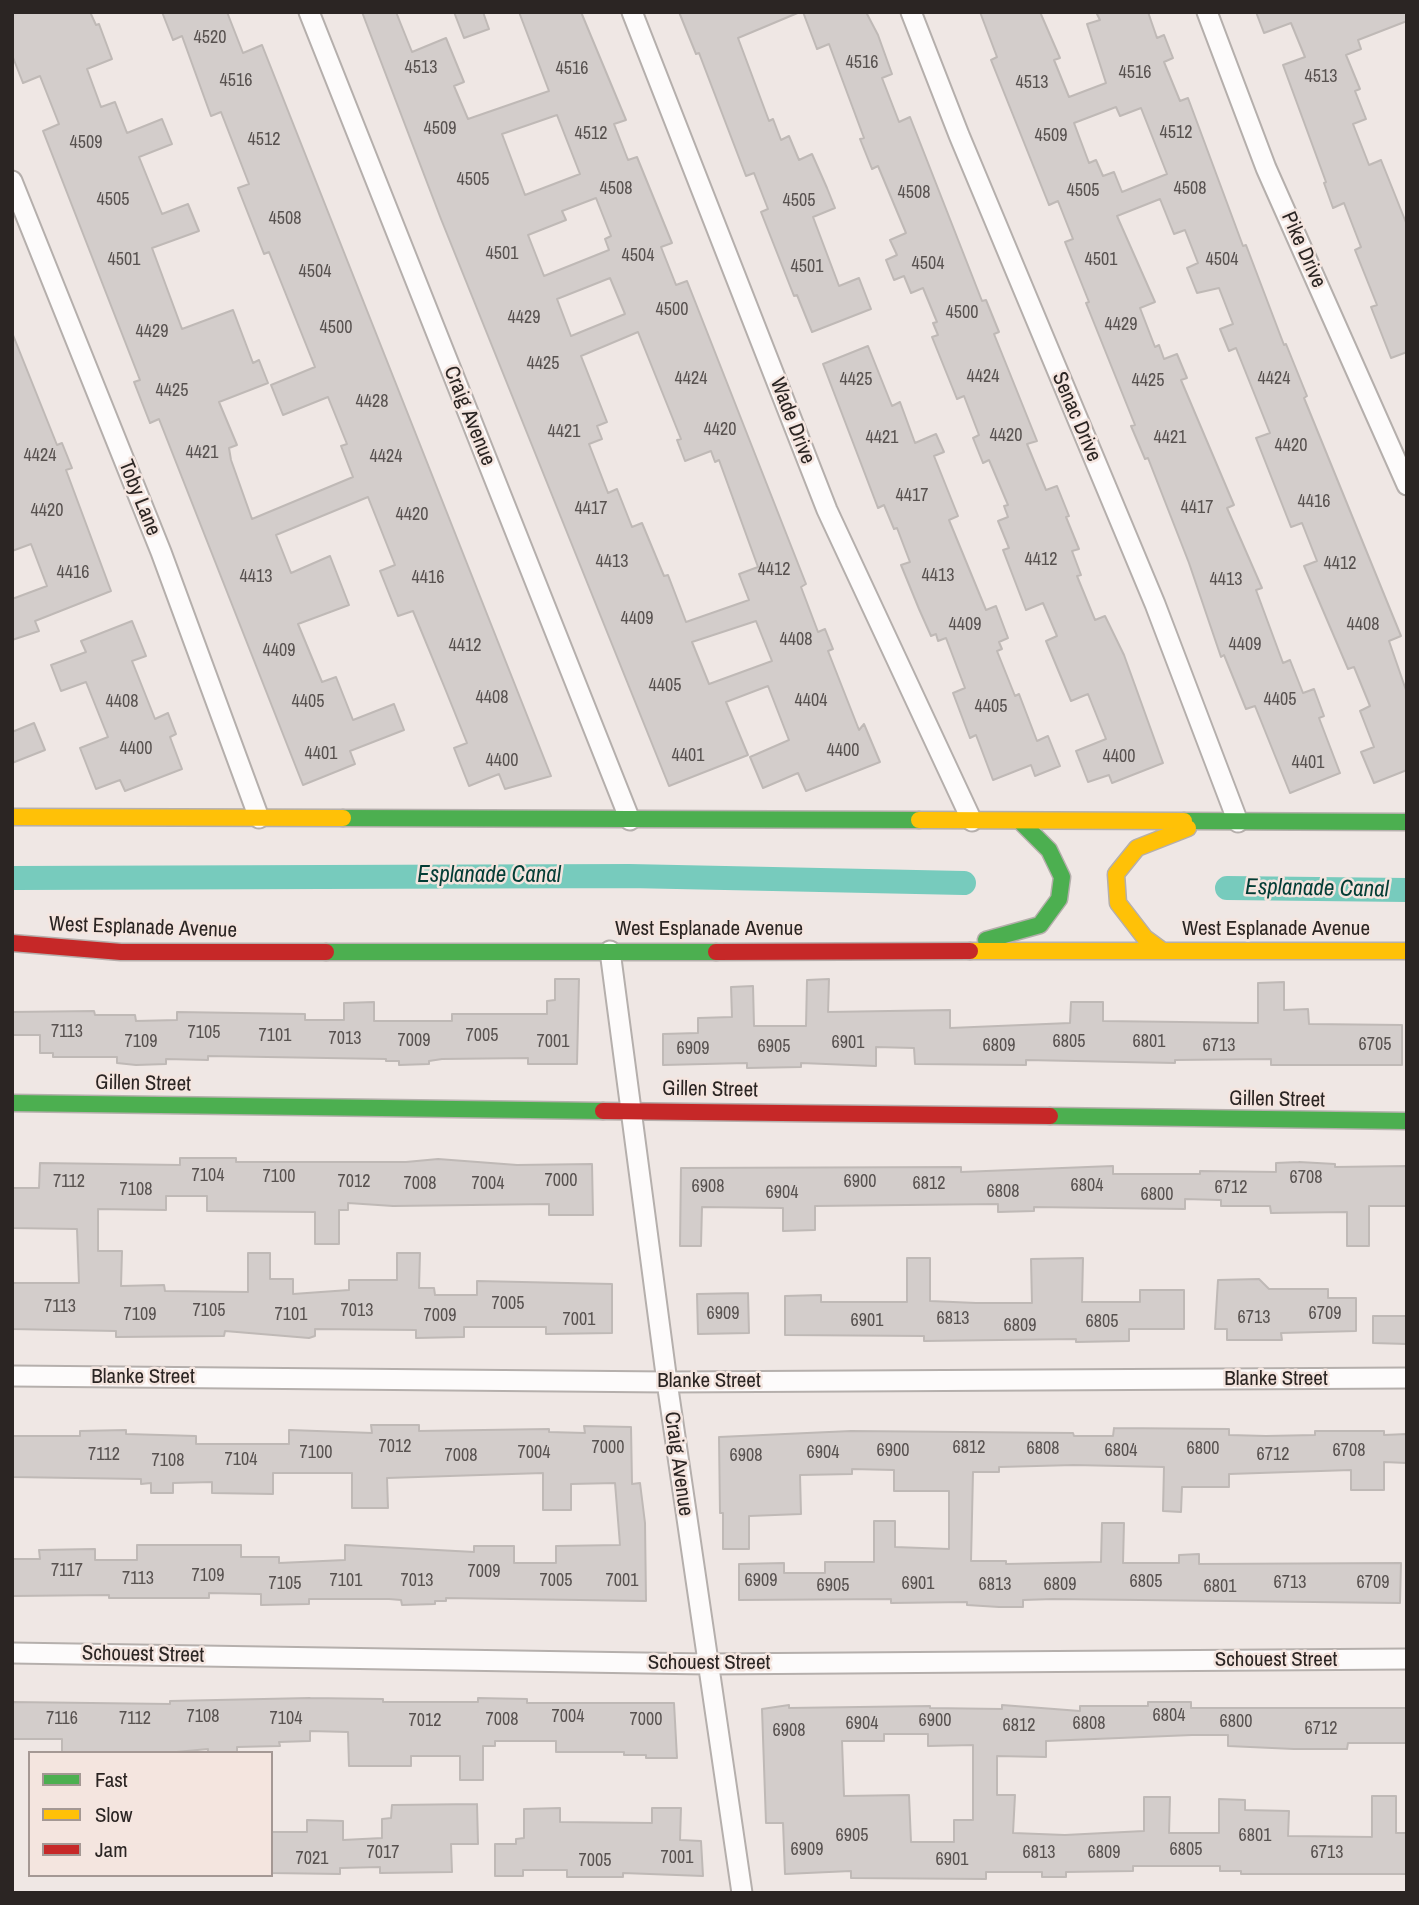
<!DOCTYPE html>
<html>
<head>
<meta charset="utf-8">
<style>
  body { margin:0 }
  #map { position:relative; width:1419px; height:1905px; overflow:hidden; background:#efe7e4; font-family:"Archivo Narrow",sans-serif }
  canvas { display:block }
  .frame { position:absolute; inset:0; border:14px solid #2b2523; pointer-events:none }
  .legend { position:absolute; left:28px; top:1751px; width:245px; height:126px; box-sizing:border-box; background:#f4e5df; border:2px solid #a49894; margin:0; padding:9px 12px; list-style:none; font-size:21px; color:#2b2523 }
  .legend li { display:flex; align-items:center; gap:14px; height:35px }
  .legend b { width:35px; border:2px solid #a49894 }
</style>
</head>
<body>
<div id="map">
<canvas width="1419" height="1905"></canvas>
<div class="frame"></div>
<ul class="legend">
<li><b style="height:9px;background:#4caf50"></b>Fast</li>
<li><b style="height:9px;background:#ffc107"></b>Slow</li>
<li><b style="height:9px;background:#c62828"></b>Jam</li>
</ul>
</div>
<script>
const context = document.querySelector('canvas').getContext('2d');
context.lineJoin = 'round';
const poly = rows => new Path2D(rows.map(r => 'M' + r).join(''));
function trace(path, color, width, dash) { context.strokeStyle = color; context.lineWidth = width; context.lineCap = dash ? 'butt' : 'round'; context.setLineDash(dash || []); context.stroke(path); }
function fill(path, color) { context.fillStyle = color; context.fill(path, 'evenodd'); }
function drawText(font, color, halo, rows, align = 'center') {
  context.font = font + ' "Archivo Narrow",sans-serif'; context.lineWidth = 5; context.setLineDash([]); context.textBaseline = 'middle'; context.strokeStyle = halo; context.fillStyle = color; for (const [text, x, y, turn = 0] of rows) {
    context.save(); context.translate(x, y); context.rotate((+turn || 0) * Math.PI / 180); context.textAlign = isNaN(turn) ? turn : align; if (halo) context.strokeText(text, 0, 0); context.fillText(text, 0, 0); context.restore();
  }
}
const canal = poly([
  [14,878,629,876,964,883],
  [1227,888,1407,890]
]);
const building = poly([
  [12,12,90,12,96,25,99,24,112,59,87,69,101,107,115,102,127,133,162,119,172,144,139,157,162,214,188,204,199,231,152,248,182,329,233,310,253,363,259,360,268,383,219,402,237,445,229,448,231,460,252,519,353,477,341,446,347,444,328,397,283,415,271,385,315,367,269,252,264,254,238,188,249,184,221,112,211,116,182,36,173,40,162,12,227,12,243,53,262,45,551,776,505,789,499,774,469,786,454,748,467,743,444,686,413,611,398,616,380,571,395,565,368,497,276,535,291,573,330,556,349,605,298,624,322,682,336,677,353,720,394,704,404,730,350,751,355,764,303,785,159,419,150,423,134,382,140,380,43,131,59,124,40,76,23,83,12,55,12,12],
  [362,12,396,12,412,52,446,38,464,82,454,86,468,119,549,91,519,12,581,12,626,120,614,124,628,160,637,157,672,243,661,247,676,285,687,281,806,584,801,587,818,632,825,629,833,649,828,651,859,730,864,724,880,762,806,791,798,773,763,788,750,757,789,740,768,686,726,702,748,755,669,786,441,219,362,12],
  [557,115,580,174,525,195,502,134,557,115],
  [596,198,611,236,605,239,609,250,544,276,528,235,566,220,562,211,596,198],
  [610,278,625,314,571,336,557,299,610,278],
  [638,332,681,439,677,440,685,461,711,451,715,462,719,460,758,567,739,574,749,600,686,622,668,575,664,576,642,523,632,527,617,489,608,493,589,444,602,439,597,426,607,422,581,356,638,332],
  [756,621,772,661,709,684,692,642,756,621],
  [454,12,483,12,489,29,464,38,454,12],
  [679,12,800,12,738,38,769,121,773,119,781,140,789,136,799,160,812,154,827,188,835,208,813,217,839,286,859,278,871,309,812,332,797,295,794,296,761,212,768,209,754,173,746,176,699,53,696,54,679,12],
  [803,12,866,12,878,35,892,74,882,78,899,122,910,117,982,301,986,300,999,332,994,334,1037,441,1027,444,1046,490,1057,486,1069,516,1066,517,1079,549,1072,551,1081,575,1077,576,1095,620,1105,616,1124,655,1163,763,1112,783,1109,775,1088,782,1076,751,1106,739,1088,694,1071,701,1046,641,1057,636,1043,603,1026,610,1003,550,1009,548,998,521,1008,517,1004,506,1008,505,989,460,983,463,973,438,979,435,964,396,957,399,932,337,938,335,933,323,937,322,923,288,911,293,904,276,894,280,886,260,897,255,890,240,906,233,878,166,872,169,860,139,864,138,829,44,817,49,803,12],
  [980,12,1040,12,1060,58,1054,60,1069,97,1106,83,1087,24,1100,20,1096,12,1148,12,1157,38,1164,35,1173,58,1164,62,1180,101,1188,98,1243,246,1246,245,1284,345,1286,344,1307,396,1304,398,1401,636,1389,641,1407,693,1407,770,1374,783,1361,752,1374,747,1360,711,1370,706,1354,667,1348,669,1304,566,1317,561,1302,523,1291,527,1256,438,1270,433,1236,348,1229,351,1220,329,1233,324,1219,288,1197,293,1187,268,1198,263,1185,230,1174,234,1160,199,1117,216,1155,302,1140,308,1155,347,1159,345,1164,359,1177,354,1187,378,1181,380,1234,505,1227,508,1262,588,1256,590,1283,663,1290,660,1303,693,1314,689,1324,716,1319,718,1340,773,1290,793,1255,706,1246,709,1224,655,1221,657,1189,563,1148,458,1145,459,1131,426,1135,425,1086,303,1089,302,1065,242,1073,239,1058,201,1049,205,991,60,997,57,980,12],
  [1116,107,1120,116,1141,108,1167,174,1122,192,1114,172,1103,176,1096,160,1089,163,1074,123,1116,107],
  [1256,12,1407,12,1407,21,1358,40,1361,49,1346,55,1360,89,1355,91,1366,119,1353,124,1369,165,1381,160,1407,225,1407,352,1391,358,1371,307,1377,305,1355,250,1361,247,1344,203,1333,208,1324,183,1326,182,1283,65,1305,57,1291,23,1264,33,1256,12],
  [13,335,57,445,62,443,72,468,66,470,111,591,35,621,39,631,12,640,12,599,47,586,31,544,12,551,13,335],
  [868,346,892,406,900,402,915,443,936,434,944,452,934,456,958,516,949,520,986,610,996,606,1008,638,999,642,1002,649,997,651,1015,696,1019,694,1037,741,1048,736,1060,766,1035,776,1031,765,993,780,976,735,970,738,953,693,965,688,946,638,938,641,936,634,931,636,919,609,901,565,910,562,897,528,894,529,884,505,878,508,823,364,868,346],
  [132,621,146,656,132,661,155,719,168,713,176,734,170,737,182,769,125,791,120,780,96,789,80,748,108,737,86,682,61,691,51,665,86,652,81,641,132,621],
  [34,723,45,750,12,763,12,732,34,723],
  [555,979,579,979,577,1064,528,1064,528,1058,442,1059,429,1061,429,1064,399,1065,399,1061,386,1061,386,1059,208,1056,208,1060,166,1059,166,1064,136,1065,117,1063,117,1057,53,1057,53,1053,40,1053,40,1035,12,1035,12,1012,94,1011,95,1015,135,1015,136,1021,177,1020,177,1012,305,1014,305,1020,344,1020,344,1003,374,1002,374,1021,452,1021,452,1014,547,1014,547,1001,555,1000,555,979],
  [829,979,828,1012,950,1010,950,1028,1070,1023,1071,1002,1103,1002,1103,1021,1258,1023,1258,983,1284,982,1284,1010,1308,1009,1309,1024,1402,1025,1402,1065,1271,1065,1271,1059,1175,1060,1175,1063,1026,1060,1026,1065,915,1064,914,1048,876,1047,876,1066,801,1063,801,1067,747,1068,747,1063,663,1065,663,1034,698,1033,698,1018,732,1017,731,987,753,986,754,1026,806,1026,807,980,829,979],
  [180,1158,236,1158,236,1162,406,1162,438,1159,517,1165,592,1164,593,1215,549,1215,549,1204,393,1206,348,1203,348,1210,339,1210,339,1244,315,1244,315,1212,207,1211,207,1196,166,1196,166,1210,98,1209,98,1251,122,1251,121,1286,164,1285,165,1291,248,1292,248,1253,270,1253,270,1279,293,1279,293,1294,349,1290,349,1280,397,1280,397,1253,420,1253,419,1288,434,1288,435,1295,477,1295,477,1281,612,1284,612,1333,546,1334,546,1327,464,1327,464,1337,416,1338,416,1330,315,1329,315,1336,309,1338,225,1331,224,1336,116,1337,116,1331,12,1329,12,1283,79,1283,77,1229,12,1228,12,1188,39,1188,40,1163,180,1165,180,1158],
  [1299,1162,1335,1164,1335,1167,1407,1166,1407,1206,1369,1206,1369,1246,1347,1246,1347,1212,1271,1213,1270,1206,1221,1206,1221,1200,1185,1199,1185,1209,1034,1207,1034,1211,998,1212,998,1204,815,1206,815,1230,783,1231,783,1208,702,1207,701,1246,680,1246,681,1168,961,1167,961,1172,1113,1166,1113,1174,1200,1174,1200,1171,1276,1172,1276,1163,1299,1162],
  [907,1258,930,1258,930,1301,976,1303,1032,1303,1031,1259,1083,1258,1082,1302,1140,1302,1140,1290,1184,1290,1184,1329,1129,1329,1129,1341,1076,1342,1076,1339,924,1341,924,1336,785,1335,785,1296,821,1295,821,1302,907,1302,907,1258],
  [1259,1279,1269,1289,1328,1289,1328,1298,1356,1298,1356,1331,1281,1333,1282,1340,1227,1340,1227,1329,1215,1329,1218,1280,1259,1279],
  [748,1293,749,1333,698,1334,697,1294,748,1293],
  [1373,1316,1407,1316,1407,1344,1373,1343,1373,1316],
  [371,1425,419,1425,419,1431,549,1429,549,1432,585,1433,584,1426,631,1427,632,1484,640,1483,645,1523,646,1601,446,1598,446,1601,435,1601,435,1604,402,1605,401,1600,389,1599,309,1599,309,1604,261,1605,261,1594,209,1593,209,1598,109,1598,109,1595,12,1596,12,1559,40,1559,39,1550,95,1549,95,1560,137,1560,137,1545,241,1545,241,1557,279,1557,279,1563,345,1560,345,1545,474,1552,474,1546,514,1546,514,1563,556,1563,556,1546,620,1545,615,1483,571,1484,571,1510,543,1510,543,1473,387,1478,388,1508,352,1508,352,1473,273,1473,273,1494,212,1493,212,1482,173,1483,173,1493,151,1493,151,1483,141,1484,141,1479,12,1477,12,1436,80,1436,80,1431,126,1430,126,1434,196,1436,196,1444,289,1444,289,1430,372,1433,371,1425],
  [1114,1428,1229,1429,1229,1435,1266,1436,1315,1435,1315,1431,1384,1431,1384,1435,1407,1434,1407,1463,1384,1462,1384,1490,1351,1490,1351,1470,1229,1474,1229,1487,1182,1487,1181,1512,1163,1511,1164,1467,1074,1465,999,1467,999,1472,973,1472,971,1561,1006,1561,1006,1564,1101,1562,1102,1523,1124,1523,1123,1563,1179,1563,1179,1555,1199,1554,1199,1564,1401,1563,1400,1603,1053,1599,1023,1600,1023,1607,999,1607,967,1605,967,1602,891,1603,891,1599,739,1600,739,1564,784,1563,784,1573,825,1573,825,1562,874,1562,874,1521,895,1521,895,1547,949,1549,949,1491,894,1491,894,1470,852,1469,852,1474,800,1475,801,1514,749,1516,749,1549,723,1549,723,1513,720,1513,719,1437,851,1431,1073,1433,1074,1436,1113,1436,1114,1428],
  [310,1698,383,1699,383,1702,478,1702,478,1698,527,1699,527,1703,674,1703,677,1758,646,1758,646,1755,624,1755,624,1752,556,1752,556,1741,495,1741,495,1746,483,1746,483,1780,460,1780,460,1756,411,1756,411,1766,349,1766,348,1732,310,1731,310,1741,279,1742,280,1746,237,1747,237,1753,208,1753,208,1749,166,1753,62,1753,62,1739,12,1739,12,1702,170,1704,170,1701,310,1698],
  [1148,1702,1191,1702,1191,1708,1407,1708,1407,1743,1348,1743,1347,1749,1294,1749,1228,1746,1228,1735,1192,1735,1046,1741,1046,1757,997,1756,997,1795,1015,1795,1013,1833,1065,1835,1144,1831,1144,1797,1170,1797,1169,1833,1219,1833,1219,1799,1245,1800,1245,1810,1289,1811,1288,1836,1372,1837,1372,1796,1396,1796,1396,1833,1407,1833,1407,1874,1241,1874,1241,1871,1220,1871,1220,1866,1133,1866,1133,1871,1066,1872,1066,1877,1042,1877,1042,1872,986,1872,986,1879,851,1878,851,1871,785,1874,783,1823,766,1823,762,1709,789,1705,789,1708,930,1706,930,1708,1002,1709,1002,1705,1080,1711,1080,1706,1148,1706,1148,1702],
  [884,1734,928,1734,928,1746,973,1745,973,1820,954,1820,954,1842,911,1842,909,1795,844,1796,842,1741,884,1741,884,1734],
  [477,1804,478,1844,451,1844,452,1872,380,1873,380,1867,340,1868,340,1874,271,1873,271,1832,307,1832,307,1820,343,1821,343,1840,382,1838,382,1819,391,1818,392,1805,477,1804],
  [560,1808,560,1822,652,1823,652,1808,681,1808,680,1840,701,1841,703,1876,623,1873,623,1877,567,1877,567,1870,523,1870,523,1876,495,1876,495,1844,516,1844,516,1839,524,1838,524,1809,560,1808]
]);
const street = poly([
  [309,12,630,820],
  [632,12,827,510,972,821],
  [911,12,959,135,1155,604,1238,822],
  [1207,12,1266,168,1407,485],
  [12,181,161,552,259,818],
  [610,951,667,1382,742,1893],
  [12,1376,667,1382,1407,1378],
  [12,1653,707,1664,1407,1659]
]);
const fast = poly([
  [343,818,919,820],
  [1184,821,1407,822],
  [986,940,1040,925,1059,899,1062,877,1049,850,1020,821],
  [326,952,716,952],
  [12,1103,603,1111],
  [1050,1116,1407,1121]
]);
const slow = poly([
  [12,817,343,818],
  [919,820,1184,821],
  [1160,949,1145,938,1118,903,1116,874,1137,848,1188,828],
  [970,951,1407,951]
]);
const jam = poly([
  [12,943,121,952,326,952],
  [716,952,970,951],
  [603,1111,1050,1116]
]);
const numberNames = [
  ["4520",210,38],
  ["4516",862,63],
  ["4513",421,68],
  ["4516",572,69],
  ["4516",1135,73],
  ["4513",1321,77],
  ["4516",236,81],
  ["4513",1032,83],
  ["4509",440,129],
  ["4512",1176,133],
  ["4512",591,134],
  ["4509",1051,136],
  ["4512",264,140],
  ["4509",86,143],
  ["4505",473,180],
  ["4508",616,189],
  ["4508",1190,189],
  ["4505",1083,191],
  ["4508",914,193],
  ["4505",113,200],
  ["4505",799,201],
  ["4508",285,219],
  ["4501",502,254],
  ["4504",638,256],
  ["4501",124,260],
  ["4501",1101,260],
  ["4504",1222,260],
  ["4504",928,264],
  ["4501",807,267],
  ["4504",315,272],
  ["4500",672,310],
  ["4500",962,313],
  ["4429",524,318],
  ["4429",1121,325],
  ["4500",336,328],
  ["4429",152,332],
  ["4425",543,364],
  ["4424",983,377],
  ["4424",691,379],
  ["4424",1274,379],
  ["4425",856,380],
  ["4425",1148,381],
  ["4425",172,391],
  ["4428",372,402],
  ["4420",720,430],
  ["4421",564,432],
  ["4420",1006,436],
  ["4421",882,438],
  ["4421",1170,438],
  ["4420",1291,446],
  ["4421",202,453],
  ["4424",40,456],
  ["4424",386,457],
  ["4417",912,496],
  ["4416",1314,502],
  ["4417",1197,508],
  ["4417",591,509],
  ["4420",47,511],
  ["4420",412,515],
  ["4412",1041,560],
  ["4413",612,562],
  ["4412",1340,564],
  ["4412",774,570],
  ["4416",73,573],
  ["4413",938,576],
  ["4413",256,577],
  ["4416",428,578],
  ["4413",1226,580],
  ["4409",637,619],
  ["4409",965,625],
  ["4408",1363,625],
  ["4408",796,640],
  ["4409",1245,645],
  ["4412",465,646],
  ["4409",279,651],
  ["4405",665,686],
  ["4408",492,698],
  ["4405",1280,700],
  ["4404",811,701],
  ["4408",122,702],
  ["4405",308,702],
  ["4405",991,707],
  ["4400",136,749],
  ["4400",843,751],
  ["4401",321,754],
  ["4401",688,756],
  ["4400",1119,757],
  ["4400",502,761],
  ["4401",1308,763],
  ["7113",67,1032],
  ["7105",204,1033],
  ["7101",275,1036],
  ["7005",482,1036],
  ["7013",345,1039],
  ["7009",414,1041],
  ["7109",141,1042],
  ["7001",553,1042],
  ["6805",1069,1042],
  ["6801",1149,1042],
  ["6901",848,1043],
  ["6705",1375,1045],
  ["6809",999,1046],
  ["6713",1219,1046],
  ["6905",774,1047],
  ["6909",693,1049],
  ["7104",208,1176],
  ["7100",279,1177],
  ["6708",1306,1178],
  ["7000",561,1181],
  ["7112",69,1182],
  ["7012",354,1182],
  ["6900",860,1182],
  ["7008",420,1184],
  ["7004",488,1184],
  ["6812",929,1184],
  ["6804",1087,1186],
  ["6908",708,1187],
  ["6712",1231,1188],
  ["7108",136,1190],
  ["6808",1003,1192],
  ["6904",782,1193],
  ["6800",1157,1195],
  ["7005",508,1304],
  ["7113",60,1307],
  ["7105",209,1311],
  ["7013",357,1311],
  ["6909",723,1314],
  ["6709",1325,1314],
  ["7109",140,1315],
  ["7101",291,1315],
  ["7009",440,1316],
  ["6713",1254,1318],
  ["6813",953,1319],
  ["7001",579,1320],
  ["6901",867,1321],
  ["6805",1102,1322],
  ["6809",1020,1326],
  ["7012",395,1447],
  ["7000",608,1448],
  ["6812",969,1448],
  ["6808",1043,1449],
  ["6800",1203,1449],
  ["6900",893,1451],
  ["6804",1121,1451],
  ["6708",1349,1451],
  ["7100",316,1453],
  ["7004",534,1453],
  ["6904",823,1453],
  ["7112",104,1455],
  ["6712",1273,1455],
  ["7008",461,1456],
  ["6908",746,1456],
  ["7104",241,1460],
  ["7108",168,1461],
  ["7117",67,1571],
  ["7009",484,1572],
  ["7109",208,1576],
  ["7113",138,1579],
  ["7101",346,1581],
  ["7013",417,1581],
  ["7005",556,1581],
  ["7001",622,1581],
  ["6909",761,1581],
  ["6805",1146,1582],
  ["6713",1290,1583],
  ["6709",1373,1583],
  ["7105",285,1584],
  ["6901",918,1584],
  ["6813",995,1585],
  ["6809",1060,1585],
  ["6905",833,1586],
  ["6801",1220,1587],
  ["6804",1169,1716],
  ["7108",203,1717],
  ["7004",568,1717],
  ["7116",62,1719],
  ["7112",135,1719],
  ["7104",286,1719],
  ["7008",502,1720],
  ["7000",646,1720],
  ["7012",425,1721],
  ["6900",935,1721],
  ["6800",1236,1722],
  ["6904",862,1724],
  ["6808",1089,1724],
  ["6812",1019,1726],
  ["6712",1321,1729],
  ["6908",789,1731],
  ["6905",852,1836],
  ["6801",1255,1836],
  ["6909",807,1850],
  ["6805",1186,1850],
  ["7017",383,1853],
  ["6813",1039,1853],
  ["6809",1104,1853],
  ["6713",1327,1853],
  ["7001",677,1858],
  ["7021",312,1859],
  ["6901",952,1860],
  ["7005",595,1861]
];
const streetNames = [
  ["Pike Drive",1303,250,66],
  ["Craig Avenue",469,416,68],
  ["Senac Drive",1076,417,67],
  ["Wade Drive",792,421,69],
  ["Toby Lane",139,498,68],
  ["West Esplanade Avenue",143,928,2],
  ["West Esplanade Avenue",709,929],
  ["West Esplanade Avenue",1276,929],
  ["Gillen Street",143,1084,1],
  ["Gillen Street",710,1090,1],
  ["Gillen Street",1277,1100,1],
  ["Blanke Street",143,1377],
  ["Blanke Street",1276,1379],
  ["Blanke Street",709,1381],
  ["Craig Avenue",678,1464,82],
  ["Schouest Street",143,1655,1],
  ["Schouest Street",1276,1660],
  ["Schouest Street",709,1663]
];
const waterNames = [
  ["Esplanade Canal",489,876],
  ["Esplanade Canal",1317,889,1]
];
trace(canal, '#77cbbd', 24);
fill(building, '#d3cdcb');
trace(building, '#bfb9b6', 2);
trace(street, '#b5afac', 23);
trace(fast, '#b5afac', 19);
trace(slow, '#b5afac', 19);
trace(jam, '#b5afac', 19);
trace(street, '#fdfbfb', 19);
trace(fast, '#4caf50', 16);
trace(slow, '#ffc107', 16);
trace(jam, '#c62828', 16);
drawText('18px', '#585250', null, numberNames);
drawText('21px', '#2b2523', '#f4e5df', streetNames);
drawText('italic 23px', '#033d35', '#f4e5df', waterNames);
</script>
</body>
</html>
